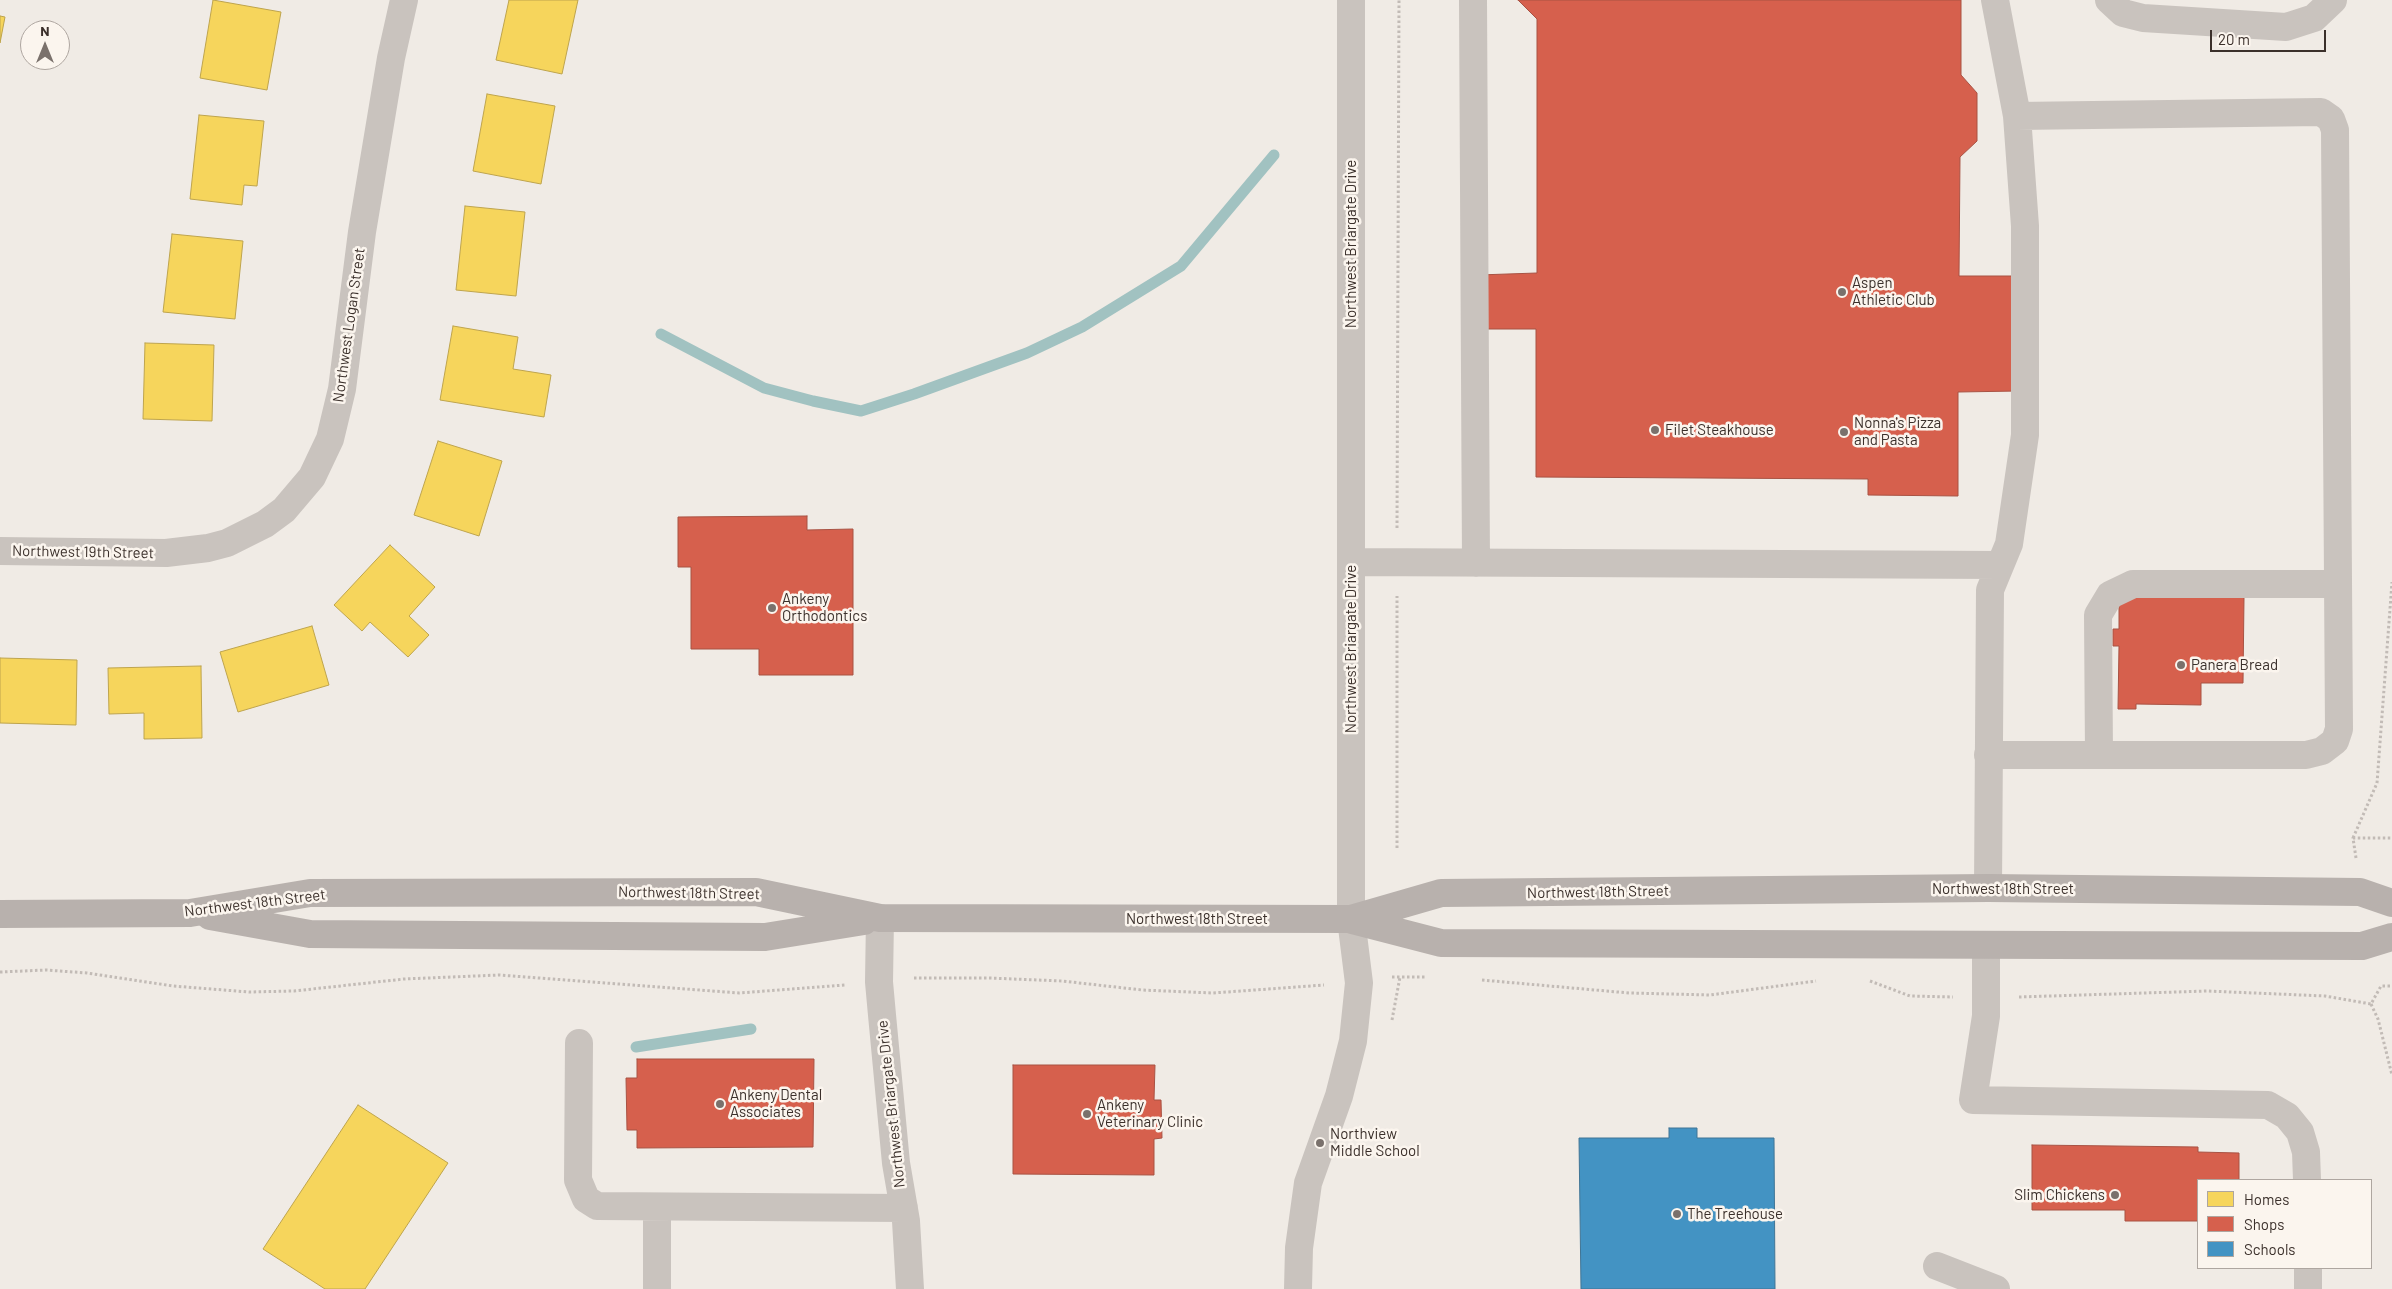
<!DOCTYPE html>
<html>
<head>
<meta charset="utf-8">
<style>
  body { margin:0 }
  #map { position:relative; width:2392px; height:1289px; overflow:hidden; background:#f0ebe5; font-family:Barlow,sans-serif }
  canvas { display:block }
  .legend { position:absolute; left:2197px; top:1179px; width:175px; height:90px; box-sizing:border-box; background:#fbf5ee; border:1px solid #aea6a0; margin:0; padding:6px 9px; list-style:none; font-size:15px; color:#3b302b }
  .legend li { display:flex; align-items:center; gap:10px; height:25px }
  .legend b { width:25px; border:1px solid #aea6a0 }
  .north { position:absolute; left:20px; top:20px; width:50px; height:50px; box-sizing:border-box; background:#fbf5ee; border:1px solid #aea6a0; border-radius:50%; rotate:0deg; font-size:14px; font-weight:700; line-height:20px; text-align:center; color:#3b302b }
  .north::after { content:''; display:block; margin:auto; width:18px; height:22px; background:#7a716c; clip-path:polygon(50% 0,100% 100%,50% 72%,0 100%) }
  .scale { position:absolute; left:2210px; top:30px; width:116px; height:22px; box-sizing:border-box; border:2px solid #3b302b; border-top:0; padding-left:6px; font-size:15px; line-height:18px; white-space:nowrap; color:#3b302b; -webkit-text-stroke:4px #fbf5ee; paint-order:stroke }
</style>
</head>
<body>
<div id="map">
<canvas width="2392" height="1289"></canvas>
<ul class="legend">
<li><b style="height:14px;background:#f6d55c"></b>Homes</li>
<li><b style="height:14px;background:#d6604d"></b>Shops</li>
<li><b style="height:14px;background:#4393c3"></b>Schools</li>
</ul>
<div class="north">N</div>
<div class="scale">20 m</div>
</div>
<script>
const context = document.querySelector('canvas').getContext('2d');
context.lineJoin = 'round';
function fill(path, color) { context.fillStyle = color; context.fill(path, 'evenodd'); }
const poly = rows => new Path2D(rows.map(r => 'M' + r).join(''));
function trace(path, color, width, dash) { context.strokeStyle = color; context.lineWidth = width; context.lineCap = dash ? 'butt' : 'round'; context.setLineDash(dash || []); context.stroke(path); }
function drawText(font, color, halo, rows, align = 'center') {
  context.font = font + ' Barlow,sans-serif'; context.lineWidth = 5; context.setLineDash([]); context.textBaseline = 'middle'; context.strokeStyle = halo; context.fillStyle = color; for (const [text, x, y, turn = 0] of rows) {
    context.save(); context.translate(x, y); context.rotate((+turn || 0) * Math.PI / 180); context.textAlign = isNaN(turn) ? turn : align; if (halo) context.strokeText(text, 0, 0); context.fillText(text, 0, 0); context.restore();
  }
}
const homes = poly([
  [213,0,281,12,267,90,200,78,213,0],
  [509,0,578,0,562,74,496,60,509,0],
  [0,16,5,17,0,43,0,16],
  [487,94,555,106,541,184,473,171,487,94],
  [199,115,264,121,257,186,244,185,242,205,190,199,199,115],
  [465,206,525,212,516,296,456,290,465,206],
  [172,234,243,241,235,319,163,312,172,234],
  [453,326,518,337,513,369,551,375,544,417,440,400,453,326],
  [145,343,214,345,212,421,143,419,145,343],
  [438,441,502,461,479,536,414,515,438,441],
  [390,545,435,587,409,616,429,635,408,657,370,622,362,631,334,605,390,545],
  [312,626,329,685,238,712,220,652,312,626],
  [0,658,77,660,76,725,0,723,0,658],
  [201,666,202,738,144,739,144,713,109,714,108,668,201,666],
  [358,1105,448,1163,365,1289,325,1289,263,1249,358,1105]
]);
const shops = poly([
  [1518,0,1961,0,1961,75,1977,93,1977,141,1960,157,1959,276,2018,276,2018,391,1958,392,1958,496,1868,495,1868,479,1536,477,1536,329,1477,329,1478,275,1537,273,1537,19,1518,0],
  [807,516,807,530,853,529,853,675,759,675,759,649,691,649,691,567,678,567,678,517,807,516],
  [2119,596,2244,597,2243,683,2201,683,2201,705,2136,704,2136,709,2118,709,2119,646,2113,646,2113,629,2119,629,2119,596],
  [637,1059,814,1059,813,1147,637,1148,637,1130,627,1130,626,1078,637,1078,637,1059],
  [1013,1065,1155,1065,1154,1100,1161,1100,1162,1138,1154,1139,1154,1175,1013,1174,1013,1065],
  [2032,1145,2198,1147,2198,1152,2239,1153,2239,1180,2198,1180,2198,1221,2125,1221,2125,1210,2032,1210,2032,1145]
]);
const schools = poly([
  [1669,1128,1697,1128,1697,1138,1774,1138,1775,1289,1581,1289,1579,1138,1669,1138,1669,1128]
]);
const stream = poly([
  [661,334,764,388,813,401,861,411,914,394,1027,353,1082,327,1181,266,1274,155],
  [636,1047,751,1029]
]);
const path = poly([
  [1397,528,1399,0],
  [2353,838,2377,783,2392,582],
  [1397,848,1397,596],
  [2356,858,2353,838,2392,838],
  [0,972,46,970,87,973,173,986,249,992,294,991,404,979,499,975,739,993,845,985],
  [1392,977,1426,977],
  [914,978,989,978,1062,981,1142,990,1213,993,1324,985],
  [1482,980,1629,993,1710,995,1816,981],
  [1870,981,1910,996,1953,997],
  [2019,997,2207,991,2325,996,2371,1004,2381,986,2392,986],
  [2371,1004,2378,1019,2392,1075],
  [1392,1020,1400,977]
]);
const minor = poly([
  [1473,0,1476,563],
  [2109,0,2123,13,2143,18,2286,27,2314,18,2333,0],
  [0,551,166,553,208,548,227,543,265,524,284,510,312,477,330,439,342,389,362,232,391,58,404,0],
  [1351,562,2000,565],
  [1988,755,2306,755,2322,751,2335,741,2339,729,2335,130,2331,119,2321,112,2017,116],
  [2099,755,2098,615,2110,595,2133,584,2338,584],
  [1988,888,1990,590,2009,544,2025,435,2025,226,2017,116,1995,0],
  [880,918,879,982,882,1015,896,1163,906,1221,910,1289],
  [1986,945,1986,1016,1973,1100,2268,1105,2287,1116,2300,1132,2306,1152,2307,1180],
  [579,1043,578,1180,586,1199,597,1206,904,1208],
  [657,1207,657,1289],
  [1937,1266,1996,1289],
  [2308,1268,2308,1289],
  [1298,1289,1299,1248,1308,1183,1339,1096,1353,1041,1359,983,1351,919,1351,0]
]);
const major = poly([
  [0,914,190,913,310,893,756,892,880,918,1351,919,1441,893,1988,888,2360,892,2392,903],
  [210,916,310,934,765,937,864,921],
  [1352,920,1441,943,2362,946,2392,937]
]);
const markers = [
  [1842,292,5,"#7a716c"],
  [1655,430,5,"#7a716c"],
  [1844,432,5,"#7a716c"],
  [772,608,5,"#7a716c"],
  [2181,665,5,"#7a716c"],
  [720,1104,5,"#7a716c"],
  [1087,1114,5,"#7a716c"],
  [1320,1143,5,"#7a716c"],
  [2115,1195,5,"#7a716c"],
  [1677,1214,5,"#7a716c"]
];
const streetNames = [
  ["Northwest Briargate Drive",1351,244,-90],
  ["Northwest Logan Street",349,325,-82],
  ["Northwest 19th Street",83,552,1],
  ["Northwest Briargate Drive",1351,649,-90],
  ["Northwest 18th Street",2003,889],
  ["Northwest 18th Street",1598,892,-1],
  ["Northwest 18th Street",689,893,1],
  ["Northwest 18th Street",255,903,-7],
  ["Northwest 18th Street",1197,919],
  ["Northwest Briargate Drive",891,1104,-96]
];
const poiNames = [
  ["Aspen",1852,283],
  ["Athletic Club",1852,300],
  ["Nonna's Pizza",1854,423],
  ["and Pasta",1854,440],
  ["Filet Steakhouse",1665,430],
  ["Ankeny",782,599],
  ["Orthodontics",782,616],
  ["Panera Bread",2191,665],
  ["Ankeny Dental",730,1095],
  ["Associates",730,1112],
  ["Ankeny",1097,1105],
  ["Veterinary Clinic",1097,1122],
  ["Northview",1330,1134],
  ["Middle School",1330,1151],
  ["Slim Chickens",2105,1195,"right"],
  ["The Treehouse",1687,1214]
];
fill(homes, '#f6d55c');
trace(homes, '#bea44d', 1);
fill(shops, '#d6604d');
trace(shops, '#a85243', 1);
fill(schools, '#4393c3');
trace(schools, '#417595', 1);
trace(stream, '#a1c2c1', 11);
trace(path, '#c2bbb6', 3, [2.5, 2.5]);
trace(minor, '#c9c3be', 28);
trace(major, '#b8b1ad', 28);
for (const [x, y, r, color] of markers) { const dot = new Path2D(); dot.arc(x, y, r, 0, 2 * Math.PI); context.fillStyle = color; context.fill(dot); trace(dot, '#fbf5ee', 2); }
drawText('15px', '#3b302b', '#fbf5ee', streetNames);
drawText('15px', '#3b302b', '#fbf5ee', poiNames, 'left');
</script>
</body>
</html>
